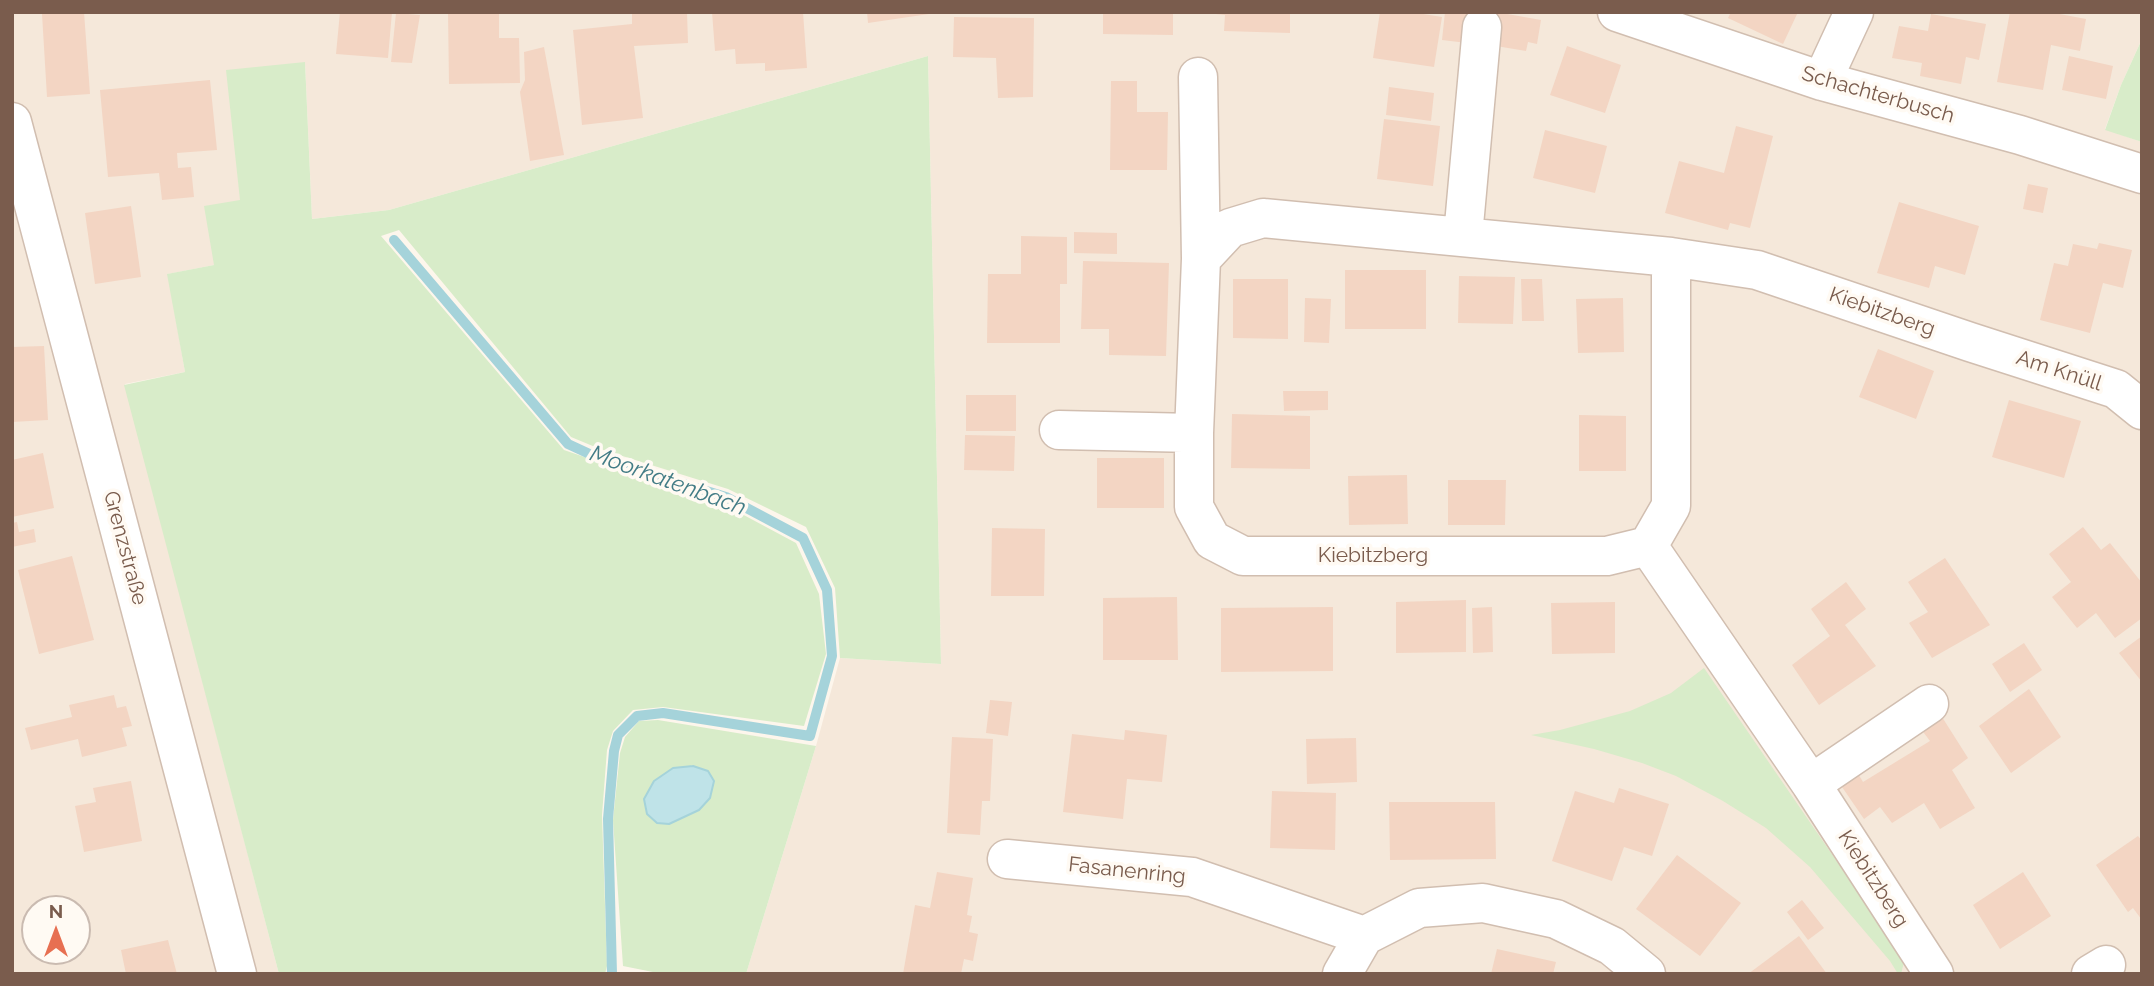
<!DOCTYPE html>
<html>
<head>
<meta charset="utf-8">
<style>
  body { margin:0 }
  #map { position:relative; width:2154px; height:986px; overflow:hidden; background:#fdf6ec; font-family:Raleway,sans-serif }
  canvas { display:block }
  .frame { position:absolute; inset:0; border:14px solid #7a5c4d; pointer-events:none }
  .north { position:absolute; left:21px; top:895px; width:70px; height:70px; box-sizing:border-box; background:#fffaf3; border:2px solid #cabbb1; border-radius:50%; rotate:0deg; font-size:19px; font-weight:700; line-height:28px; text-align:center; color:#7a5c4d }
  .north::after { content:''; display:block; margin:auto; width:24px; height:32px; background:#e76f51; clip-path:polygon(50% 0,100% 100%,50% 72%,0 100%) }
</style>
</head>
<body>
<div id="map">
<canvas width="2154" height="986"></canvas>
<div class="frame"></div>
<div class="north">N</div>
</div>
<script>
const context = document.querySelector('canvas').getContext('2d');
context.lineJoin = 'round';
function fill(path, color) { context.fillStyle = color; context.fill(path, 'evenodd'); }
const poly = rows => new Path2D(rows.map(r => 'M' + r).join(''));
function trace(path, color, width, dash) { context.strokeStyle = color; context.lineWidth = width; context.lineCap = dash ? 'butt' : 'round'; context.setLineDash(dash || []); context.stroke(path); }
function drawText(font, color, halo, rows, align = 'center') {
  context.font = font + ' Raleway,sans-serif'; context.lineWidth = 7; context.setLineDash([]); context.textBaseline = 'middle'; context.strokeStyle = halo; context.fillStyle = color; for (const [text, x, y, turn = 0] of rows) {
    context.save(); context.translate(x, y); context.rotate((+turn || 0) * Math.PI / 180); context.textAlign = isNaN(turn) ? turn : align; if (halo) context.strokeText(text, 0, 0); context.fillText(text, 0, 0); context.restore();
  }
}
const residential = poly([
  [12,12,2142,12,2142,39,2121,85,2105,129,2142,142,2142,974,746,974,816,746,840,658,941,664,928,56,389,210,312,219,305,62,240,200,214,265,168,274,185,372,125,384,279,974,12,974],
  [35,909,77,909,77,951,35,951]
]);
const green = poly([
  [2142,39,2142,142,2105,130,2121,85],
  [928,56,941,664,840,658,835,588,806,527,728,489,600,449,571,437,399,230,381,236,564,450,725,505,796,543,819,594,826,654,804,726,663,707,633,710,613,731,607,750,602,815,607,966,605,974,279,974,124,385,185,372,167,274,214,265,204,206,240,200,226,70,305,62,312,219,389,210],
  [1704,668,1886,933,1904,962,1901,974,1898,974,1890,961,1810,867,1766,828,1723,801,1676,776,1642,763,1594,749,1531,735,1560,730,1630,711,1671,693],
  [658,720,816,746,746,974,663,974,623,966,613,820,620,753,625,737,639,721]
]);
const water = poly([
  [693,766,708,771,714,781,710,798,699,810,669,824,657,823,647,814,644,799,654,781,673,768,693,766]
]);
const stream = poly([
  [394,240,568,444,596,457,726,497,803,538,827,590,832,656,810,736,663,713,637,716,618,735,614,751,608,819,612,974]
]);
const building = poly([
  [72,12,84,12,90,94,47,97,42,14],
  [340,12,392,12,388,58,336,54],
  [448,12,499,12,499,38,519,38,520,83,449,84],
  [632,12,687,12,688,43,634,46,643,118,582,125,573,30,632,24],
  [712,12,803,12,807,68,765,71,765,63,736,64,735,49,715,51],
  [867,12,929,12,929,14,868,23],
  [1103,12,1173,12,1173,35,1103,34],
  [1216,12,1290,12,1290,33,1224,31,1225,15,1216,14],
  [1380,12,1411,12,1442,17,1434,67,1373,58],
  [1445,12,1479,12,1475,44,1442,40],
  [1496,12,1541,20,1537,44,1528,42,1526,51,1490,45],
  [1731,12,1798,12,1783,44,1728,18],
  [2010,12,2049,12,2086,19,2080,51,2051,45,2043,90,1997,82],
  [396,13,420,15,412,63,391,62],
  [1931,14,1986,24,1979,60,1966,57,1961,84,1920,76,1922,63,1892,58,1899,26,1928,31],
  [954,17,1034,18,1033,97,998,98,996,58,953,57],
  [1567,46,1621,65,1605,113,1550,95],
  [544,47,564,155,530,161,520,92,525,80,524,52],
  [2069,56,2113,66,2106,99,2062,90],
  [210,80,217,150,177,153,178,168,191,167,194,197,162,200,159,173,108,177,100,90],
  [1111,81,1137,81,1137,112,1168,112,1167,170,1110,170],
  [1389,87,1434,93,1431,121,1386,115],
  [1384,119,1440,126,1433,186,1377,179],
  [1736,126,1773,136,1750,228,1730,223,1728,230,1665,213,1679,161,1724,173],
  [1545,130,1607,146,1595,193,1533,178],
  [2028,184,2048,188,2043,213,2023,209],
  [1899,202,1979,226,1965,275,1935,266,1929,288,1877,273],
  [131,206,141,277,95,284,85,213],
  [1074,232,1117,233,1117,254,1074,253],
  [1021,236,1067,237,1067,284,1060,284,1060,343,987,343,988,274,1021,274],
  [2099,243,2132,250,2123,288,2103,283,2090,333,2040,320,2054,263,2068,266,2073,244,2097,249],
  [1083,261,1169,263,1166,356,1109,355,1109,329,1081,329],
  [1345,270,1426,270,1426,329,1345,329],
  [1459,276,1515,277,1513,324,1458,323],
  [1233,279,1288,279,1288,339,1233,338],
  [1521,279,1542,279,1544,321,1522,321],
  [1305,298,1331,299,1329,343,1304,342],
  [1623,298,1624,352,1578,353,1576,299],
  [44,346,48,420,12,422,12,347],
  [1878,349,1934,371,1916,419,1859,397],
  [1283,391,1328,391,1328,410,1284,411],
  [966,395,1016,395,1016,431,966,431],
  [2009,400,2081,421,2064,478,1992,457],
  [1232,414,1310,416,1310,469,1231,468],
  [1579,415,1626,416,1626,471,1579,471],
  [965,435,1015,436,1014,471,964,470],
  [43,453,54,508,12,517,12,460],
  [1097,458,1164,458,1164,508,1097,508],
  [1407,475,1408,524,1349,525,1348,476],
  [1448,480,1506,480,1505,525,1448,525],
  [17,522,19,532,34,529,36,542,12,547,12,523],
  [2083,527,2101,550,2110,543,2142,583,2142,618,2115,638,2096,613,2077,628,2052,597,2071,582,2049,554],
  [992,528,1045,529,1044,596,991,596],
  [72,556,94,640,39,654,18,570],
  [1945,558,1990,625,1932,658,1909,623,1928,612,1908,582],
  [1846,582,1866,609,1845,625,1876,666,1819,705,1792,665,1830,636,1811,609],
  [1177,597,1178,660,1103,660,1103,598],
  [1466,600,1466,652,1396,653,1396,602],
  [1615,602,1615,653,1552,654,1551,603],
  [1333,607,1333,671,1221,672,1221,608],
  [1492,607,1493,652,1473,653,1472,608],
  [2142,636,2142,682,2119,653],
  [2024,643,2042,670,2010,692,1992,664],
  [2029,689,2061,737,2011,773,1979,726],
  [114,695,117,708,126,706,132,726,122,728,127,746,82,757,78,739,31,750,25,728,72,717,69,705],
  [990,700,1012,702,1008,736,986,733],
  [1942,717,1968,758,1952,770,1975,808,1940,829,1924,803,1892,823,1880,807,1864,819,1840,784,1857,772,1863,782,1930,741,1921,729],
  [1125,730,1167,735,1162,782,1127,779,1123,819,1063,812,1072,734,1124,740],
  [952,737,993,739,990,801,982,801,980,835,947,833],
  [1356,738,1357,782,1307,784,1306,739],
  [131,781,142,841,84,852,75,806,96,802,93,788],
  [1619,788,1669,804,1652,856,1624,847,1612,881,1552,861,1575,791,1614,803],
  [1272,791,1336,793,1335,850,1270,848],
  [1389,802,1495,802,1496,859,1390,860],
  [2138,836,2142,841,2142,920,2133,908,2128,912,2096,865],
  [1677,855,1741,903,1700,956,1636,909],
  [937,872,973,878,967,915,972,916,969,932,978,934,973,961,964,959,961,974,903,974,915,905,930,908],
  [2023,872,2051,916,2000,949,1973,905],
  [1802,900,1824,928,1808,940,1787,912],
  [1799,936,1827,974,1748,974],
  [168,940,177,974,126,974,121,950],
  [1497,949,1556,962,1553,974,1491,974]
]);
const minor = poly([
  [1617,12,1822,81,2020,135,2142,174],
  [1198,77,1201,259],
  [1822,81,1854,12],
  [12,122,237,974],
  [1263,218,1671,257,1671,506,1648,546,1607,556,1243,556,1212,540,1194,507,1194,433,1201,259,1230,228,1263,218],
  [1463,236,1482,27],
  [1671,257,1757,270,1970,342,2116,389,2142,410],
  [1059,430,1194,433],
  [1648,546,1811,784,1934,974],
  [1811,784,1929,704],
  [1007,859,1192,877,1364,936],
  [1342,974,1364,936,1419,908,1483,903,1556,919,1612,946,1646,974],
  [2091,974,2106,965]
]);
const streetNames = [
  ["Schachterbusch",1878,95,16],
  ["Kiebitzberg",1882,312,19],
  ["Am Knüll",2059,371,18],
  ["Grenzstraße",125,548,75],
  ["Kiebitzberg",1373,556],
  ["Fasanenring",1127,871,6],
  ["Kiebitzberg",1873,879,57]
];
const waterNames = [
  ["Moorkatenbach",668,481,20]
];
fill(residential, '#f5e8da');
fill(green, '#d8ecc9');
fill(water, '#bfe3e8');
trace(water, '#a5d3da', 2);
trace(stream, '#a5d3da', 10);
fill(building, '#f3d5c3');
trace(minor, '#d1beb0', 41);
trace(minor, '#fff', 38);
drawText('21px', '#7a5c4d', '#fffaf3', streetNames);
drawText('italic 23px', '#437c86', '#fffaf3', waterNames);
</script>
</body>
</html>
